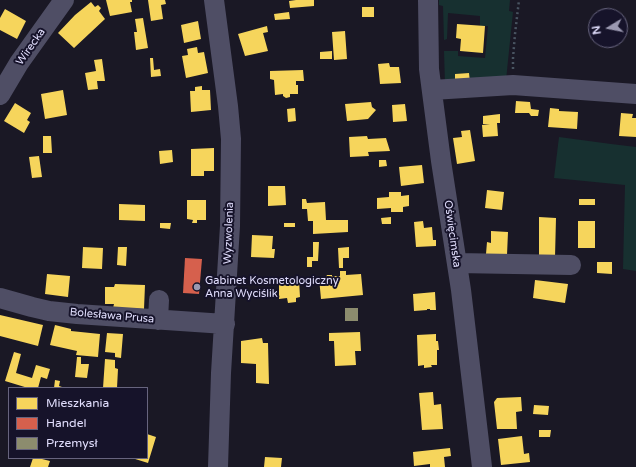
<!DOCTYPE html>
<html>
<head>
<meta charset="utf-8">
<style>
  body { margin:0 }
  #map { position:relative; width:636px; height:467px; overflow:hidden; background:#1a1825; font-family:"Varela Round",sans-serif }
  canvas { display:block }
  .legend { position:absolute; left:8px; top:387px; width:140px; height:72px; box-sizing:border-box; background:#16132a; border:1px solid #67647e; margin:0; padding:5px 7px; list-style:none; font-size:12px; color:#e1defd }
  .legend li { display:flex; align-items:center; gap:8px; height:20px }
  .legend b { width:20px; border:1px solid #67647e }
  .north { position:absolute; left:588px; top:8px; width:40px; height:40px; box-sizing:border-box; background:#16132a; border:1px solid #67647e; border-radius:50%; rotate:260deg; font-size:11px; font-weight:700; line-height:16px; text-align:center; color:#e1defd }
  .north::after { content:''; display:block; margin:auto; width:14px; height:18px; background:#9b99b1; clip-path:polygon(50% 0,100% 100%,50% 72%,0 100%) }
</style>
</head>
<body>
<div id="map">
<canvas width="636" height="467"></canvas>
<ul class="legend">
<li><b style="height:11px;background:#f6d55c"></b>Mieszkania</li>
<li><b style="height:11px;background:#d6604d"></b>Handel</li>
<li><b style="height:11px;background:#8c8c6e"></b>Przemysł</li>
</ul>
<div class="north">N</div>
</div>
<script>
const context = document.querySelector('canvas').getContext('2d');
context.lineJoin = 'round';
function fill(path, color) { context.fillStyle = color; context.fill(path, 'evenodd'); }
const poly = rows => new Path2D(rows.map(r => 'M' + r).join(''));
function trace(path, color, width, dash) { context.strokeStyle = color; context.lineWidth = width; context.lineCap = dash ? 'butt' : 'round'; context.setLineDash(dash || []); context.stroke(path); }
function drawText(font, color, halo, rows, align = 'center') {
  context.font = font + ' "Varela Round",sans-serif'; context.lineWidth = 4; context.setLineDash([]); context.textBaseline = 'middle'; context.strokeStyle = halo; context.fillStyle = color; for (const [text, x, y, turn = 0] of rows) {
    context.save(); context.translate(x, y); context.rotate((+turn || 0) * Math.PI / 180); context.textAlign = isNaN(turn) ? turn : align; if (halo) context.strokeText(text, 0, 0); context.fillText(text, 0, 0); context.restore();
  }
}
const green = poly([
  [439,0,510,0,509,11,513,12,506,80,470,82,469,73,455,74,455,83,445,84,444,51,458,51,458,56,485,58,488,26,480,26,480,16,448,13,447,39,444,40,443,6,439,5],
  [559,137,611,144,636,147,636,271,623,269,625,185,554,178]
]);
const homes = poly([
  [106,0,132,0,132,2,130,2,132,12,110,16],
  [148,0,165,0,166,4,161,5,163,19,151,21],
  [296,0,314,0,314,6,290,8,289,1],
  [91,2,95,7,98,5,101,8,99,11,105,19,74,48,58,33,75,15],
  [362,7,374,7,374,17,362,17],
  [5,9,26,21,17,39,0,30,0,18],
  [289,12,290,19,275,20,274,14],
  [143,18,148,48,136,50,134,32,137,32,135,19],
  [198,21,201,39,184,43,181,25],
  [457,24,485,26,483,53,460,51,461,39,456,38],
  [267,26,268,32,263,33,268,51,245,56,238,34],
  [345,31,347,59,334,60,332,32],
  [197,47,198,53,204,52,208,73,186,78,182,56,188,55,187,49],
  [332,51,332,59,320,59,320,52],
  [150,58,153,58,154,70,160,69,161,76,151,77],
  [102,59,105,81,97,81,98,89,88,90,85,73,96,71,94,60],
  [389,63,390,67,399,67,401,83,380,84,378,64],
  [303,70,304,81,296,81,296,85,298,85,298,94,290,94,290,97,286,98,283,96,283,94,275,95,274,80,270,79,270,71],
  [469,73,470,82,455,83,455,74],
  [202,86,202,90,210,90,211,110,191,112,190,91,195,91,195,87],
  [63,90,67,115,45,119,41,94],
  [516,101,530,102,531,109,539,110,538,116,531,116,529,113,515,113],
  [371,102,372,107,376,110,368,119,347,121,345,104],
  [15,103,31,113,27,120,30,122,24,133,4,121],
  [405,104,407,121,393,122,392,105],
  [295,108,296,121,288,122,287,109],
  [550,108,559,109,559,111,578,112,577,129,548,127],
  [621,113,633,114,632,118,636,118,636,137,619,136],
  [500,114,500,123,497,123,498,136,483,137,482,125,490,124,483,124,483,116],
  [470,130,475,161,457,164,453,138,462,137,461,131],
  [43,136,51,136,52,153,43,153],
  [367,136,368,139,386,138,390,151,368,152,369,156,350,157,349,137],
  [214,148,214,171,204,171,204,176,191,176,191,149],
  [172,150,173,162,160,164,159,151],
  [39,156,42,177,32,178,29,157],
  [379,160,386,160,387,166,379,167],
  [422,165,424,183,401,186,399,167],
  [268,186,285,186,286,205,268,206],
  [487,190,504,192,502,210,485,208],
  [389,192,401,192,401,196,409,195,409,206,403,207,403,212,391,212,391,208,377,209,377,198,389,197],
  [302,199,306,199,307,203,325,202,326,220,348,220,348,232,313,234,313,221,308,221,307,209,302,209],
  [579,199,595,199,595,205,579,205],
  [187,200,206,200,206,220,197,220,197,223,192,223,193,220,187,219],
  [119,204,145,205,145,221,119,220],
  [391,217,391,224,382,224,381,218],
  [539,217,556,218,555,257,539,257],
  [423,221,424,228,432,227,433,240,436,240,436,246,416,247,414,222],
  [578,221,595,221,595,248,578,248],
  [160,223,171,223,170,229,160,228],
  [284,223,295,223,295,227,284,227],
  [491,231,508,232,507,255,486,254,487,242,491,243],
  [252,235,273,236,272,249,275,249,274,258,251,257],
  [313,242,319,242,318,261,312,261,312,267,307,267,307,257,313,257],
  [83,247,103,248,102,269,82,268],
  [118,247,127,247,126,266,117,265],
  [349,247,349,258,343,258,343,268,339,268,338,248],
  [597,262,612,262,612,274,597,273],
  [340,271,346,271,346,275,361,274,363,295,321,299,319,278,326,277,327,275,332,275,332,276,340,276],
  [47,274,70,276,68,297,45,294],
  [299,280,300,297,296,298,296,302,288,303,287,298,279,299,279,281],
  [535,280,568,284,565,303,533,298],
  [115,284,145,285,144,309,113,308,114,304,105,304,105,287,114,287],
  [435,292,436,310,430,310,430,309,427,309,427,310,414,311,413,294],
  [0,315,43,325,38,346,0,336],
  [55,325,71,329,71,331,100,334,98,357,76,355,77,351,50,345],
  [360,332,361,351,355,351,356,365,335,366,334,341,329,341,329,333],
  [107,333,123,334,121,358,115,357,115,353,105,352],
  [436,334,436,341,438,341,439,350,437,350,437,365,431,365,432,367,424,368,424,365,418,366,417,335],
  [262,338,263,343,268,343,269,384,256,383,256,364,241,363,241,341],
  [14,352,21,354,16,373,32,378,36,365,50,369,47,379,41,377,38,388,28,388,5,381],
  [77,357,81,357,81,364,89,364,87,378,75,377],
  [105,359,115,360,115,368,118,369,117,388,103,388],
  [55,380,60,381,59,386,65,388,54,388],
  [433,392,434,405,441,404,443,429,422,430,419,393],
  [521,397,522,411,516,412,517,429,497,429,494,402,497,398],
  [534,405,549,406,548,415,533,414],
  [539,430,551,430,550,437,539,437],
  [147,434,156,437,148,463,132,458,147,458],
  [522,436,524,454,529,453,530,462,501,465,498,439],
  [450,448,451,456,444,457,445,467,430,467,430,464,414,466,413,452],
  [265,457,282,458,281,467,264,467],
  [33,458,38,458,50,461,48,467,30,467]
]);
const shops = poly([
  [185,258,202,259,199,294,183,293]
]);
const industry = poly([
  [345,308,358,308,358,321,345,321]
]);
const path = poly([
  [513,69,513,58,515,34,519,0]
]);
const minor = poly([
  [214,0,228,106,231,139,230,226,221,373,218,467],
  [428,0,429,69,441,161,461,290,482,467],
  [432,90,513,85,636,94],
  [0,95,19,63,64,0],
  [457,263,571,265],
  [0,298,32,307,49,311,77,314,225,324],
  [158,320,159,300]
]);
const markers = [
  [197,287,4,"#9b99b1"]
];
const streetNames = [
  ["Wirecka",31,47,-55],
  ["Wyzwolenia",229,233,-88],
  ["Oświęcimska",452,234,82],
  ["Bolesława Prusa",112,316,5]
];
const poiNames = [
  ["Gabinet Kosmetologiczny",205,281],
  ["Anna Wyciślik",205,294]
];
fill(green, '#173030');
fill(homes, '#f6d55c');
fill(shops, '#d6604d');
fill(industry, '#8c8c6e');
trace(path, '#495461', 2.5, [2, 3]);
trace(minor, '#4f4e65', 20);
for (const [x, y, r, color] of markers) { const dot = new Path2D(); dot.arc(x, y, r, 0, 2 * Math.PI); context.fillStyle = color; context.fill(dot); trace(dot, '#16132a', 1.5); }
drawText('11px', '#e1defd', '#16132a', streetNames);
drawText('11px', '#e1defd', '#16132a', poiNames, 'left');
</script>
</body>
</html>
